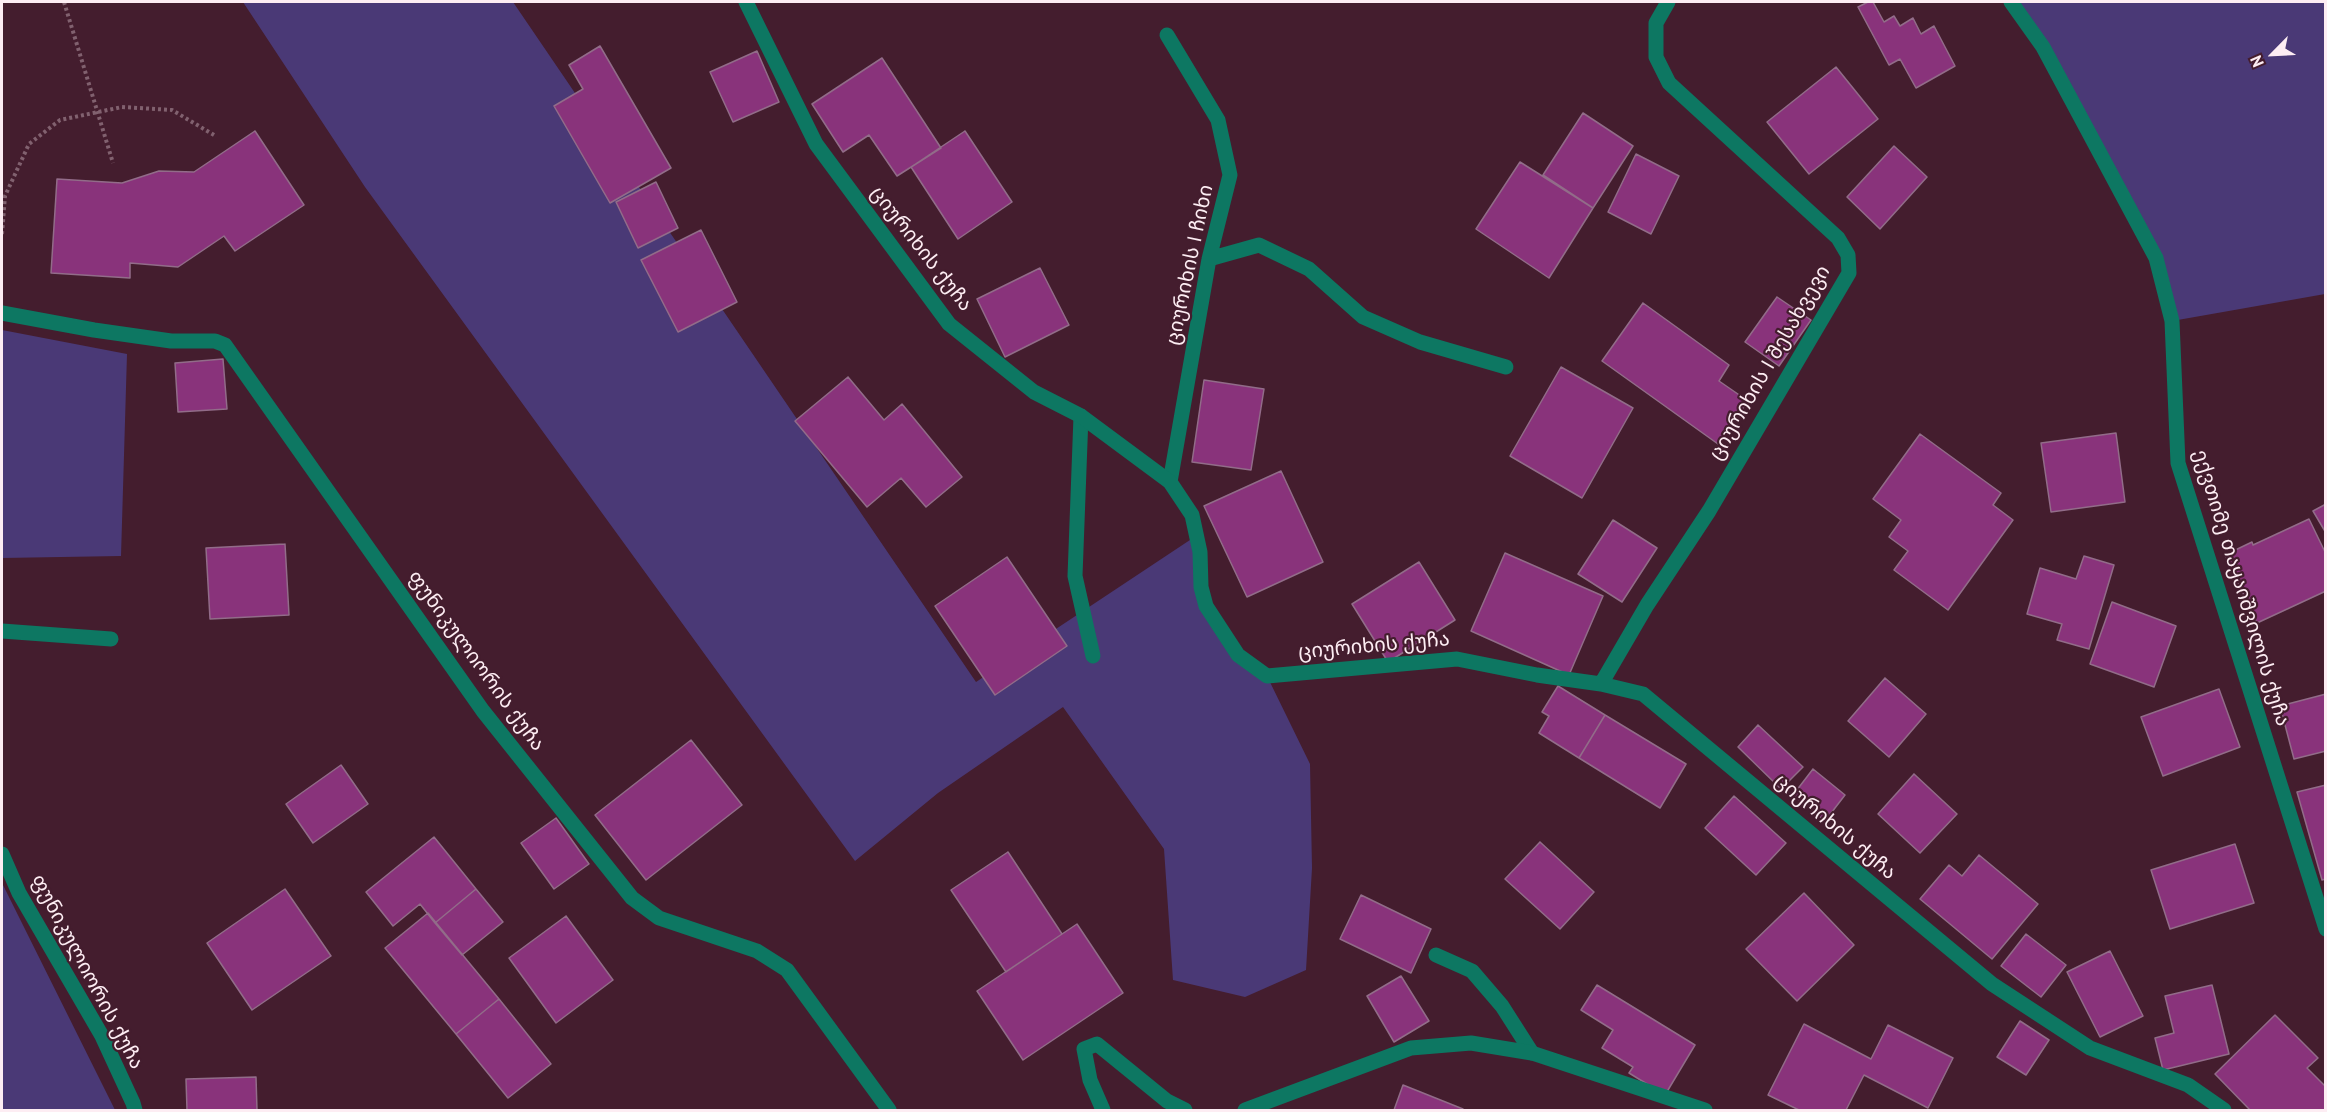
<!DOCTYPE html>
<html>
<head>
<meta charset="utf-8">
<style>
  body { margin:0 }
  #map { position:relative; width:2327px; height:1112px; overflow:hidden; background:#441d2e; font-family:"PT Sans",sans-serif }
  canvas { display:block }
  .frame { position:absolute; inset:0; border:3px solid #fdedf3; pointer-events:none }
  .north { position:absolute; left:2243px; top:24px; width:60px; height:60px; -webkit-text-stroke:4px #441d2e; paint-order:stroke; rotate:246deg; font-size:16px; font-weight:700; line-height:24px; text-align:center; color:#fdedf3 }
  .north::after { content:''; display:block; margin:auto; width:21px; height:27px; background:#fdedf3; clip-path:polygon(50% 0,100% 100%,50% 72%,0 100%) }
</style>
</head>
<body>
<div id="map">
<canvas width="2327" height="1112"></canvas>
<div class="frame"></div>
<div class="north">N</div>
</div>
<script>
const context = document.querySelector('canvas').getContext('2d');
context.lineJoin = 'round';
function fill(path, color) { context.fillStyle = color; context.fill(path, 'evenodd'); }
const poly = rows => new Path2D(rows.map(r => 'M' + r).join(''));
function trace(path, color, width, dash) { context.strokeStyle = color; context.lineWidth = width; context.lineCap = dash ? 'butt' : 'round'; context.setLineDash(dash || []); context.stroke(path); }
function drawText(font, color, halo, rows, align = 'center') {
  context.font = font + ' "PT Sans","Noto Sans Georgian",sans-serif'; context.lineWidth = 4.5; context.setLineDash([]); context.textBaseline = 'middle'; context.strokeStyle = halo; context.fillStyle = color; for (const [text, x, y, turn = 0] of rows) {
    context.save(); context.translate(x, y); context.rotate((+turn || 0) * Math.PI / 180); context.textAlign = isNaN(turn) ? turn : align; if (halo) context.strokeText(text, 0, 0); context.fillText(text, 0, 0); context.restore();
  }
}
const green = poly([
  [243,2,513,2,976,682,1196,536,1201,587,1219,624,1267,676,1310,764,1312,868,1306,970,1245,997,1173,980,1164,849,1063,707,938,793,855,861,365,187],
  [2011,2,2325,2,2325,294,2172,321,2156,257],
  [2,330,127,354,121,556,2,558],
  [2,883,115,1110,2,1110]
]);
const building = poly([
  [1868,2,1873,2,1884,22,1894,16,1900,26,1913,18,1921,34,1934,26,1955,66,1916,88,1900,59,1889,65,1858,7,1868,2],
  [600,46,671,168,610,203,554,106,583,89,569,65,600,46],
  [757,51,779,102,733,122,710,72,757,51],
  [882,58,941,148,897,176,869,135,843,152,812,104,882,58],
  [1836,67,1878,119,1809,174,1767,122,1836,67],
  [1583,113,1633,146,1593,208,1543,175,1583,113],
  [255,131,304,205,235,251,224,236,178,267,130,263,130,278,51,273,57,179,122,183,159,171,194,172,255,131],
  [965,131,1012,202,958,239,911,167,965,131],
  [1894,146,1927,177,1880,229,1847,197,1894,146],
  [1636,154,1679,176,1651,234,1608,212,1636,154],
  [1520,162,1593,208,1549,278,1476,229,1520,162],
  [656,182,678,228,638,248,616,202,656,182],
  [701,230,737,302,678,332,641,260,701,230],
  [1040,268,1069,325,1005,357,977,299,1040,268],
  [1777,297,1811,320,1779,366,1745,342,1777,297],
  [1643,303,1729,365,1719,381,1748,401,1718,444,1602,361,1643,303],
  [223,359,227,409,178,412,175,363,223,359],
  [1561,367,1633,408,1582,498,1510,456,1561,367],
  [848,377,884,420,902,404,962,477,926,507,901,478,867,507,795,421,848,377],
  [1204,380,1264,389,1251,470,1192,462,1204,380],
  [2116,433,2125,502,2051,512,2041,443,2116,433],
  [1920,434,2001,493,1993,505,2013,520,1948,610,1894,570,1908,551,1889,537,1901,520,1873,499,1920,434],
  [1281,471,1323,562,1247,597,1204,506,1281,471],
  [2326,504,2326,533,2313,511,2326,504],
  [2309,519,2326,554,2326,591,2257,623,2225,555,2252,542,2253,545,2309,519],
  [1613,520,1657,548,1622,602,1578,574,1613,520],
  [285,544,289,615,210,619,206,548,285,544],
  [1505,553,1603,596,1569,675,1471,631,1505,553],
  [2084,556,2114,565,2089,649,2057,640,2062,624,2027,614,2040,568,2076,579,2084,556],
  [1007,557,1067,646,995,695,935,606,1007,557],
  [1419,562,1455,620,1388,662,1352,604,1419,562],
  [2112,602,2176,626,2154,687,2090,664,2112,602],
  [1885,678,1926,714,1889,757,1848,721,1885,678],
  [1558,686,1605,715,1579,758,1539,733,1549,716,1542,712,1558,686],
  [2219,689,2240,747,2163,776,2141,717,2219,689],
  [2326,694,2326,751,2294,759,2280,706,2326,694],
  [1605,715,1686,764,1660,808,1579,758,1605,715],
  [1758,725,1803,767,1781,789,1738,747,1758,725],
  [691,740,742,805,646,880,595,815,691,740],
  [341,765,368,804,313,843,286,804,341,765],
  [1813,769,1845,795,1825,821,1793,795,1813,769],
  [1914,774,1957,814,1920,853,1878,814,1914,774],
  [2326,785,2326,879,2322,880,2297,792,2326,785],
  [1734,796,1786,843,1756,875,1705,828,1734,796],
  [556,818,589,864,554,889,521,843,556,818],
  [434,837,476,889,435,923,420,904,393,926,366,892,434,837],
  [1540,842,1594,892,1560,929,1505,879,1540,842],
  [2235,844,2254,903,2170,929,2151,870,2235,844],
  [1008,852,1062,934,1006,972,951,890,1008,852],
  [1979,855,2038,904,1992,959,1920,899,1949,865,1962,876,1979,855],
  [285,889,331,956,252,1010,207,943,285,889],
  [476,889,503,922,462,955,435,923,476,889],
  [1804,893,1854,945,1797,1001,1746,949,1804,893],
  [1361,895,1431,929,1411,973,1340,939,1361,895],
  [428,913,499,999,456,1034,385,948,428,913],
  [566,916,613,980,556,1023,509,958,566,916],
  [1077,924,1123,993,1023,1060,977,991,1077,924],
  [2026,934,2066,965,2041,997,2001,966,2026,934],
  [2110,951,2143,1016,2100,1037,2067,972,2110,951],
  [1401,976,1429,1021,1394,1042,1367,996,1401,976],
  [1597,985,1695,1045,1665,1095,1629,1073,1633,1067,1602,1048,1613,1030,1581,1010,1597,985],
  [2212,985,2229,1054,2163,1070,2155,1038,2174,1033,2165,996,2212,985],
  [499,999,551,1064,508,1098,456,1034,499,999],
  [2275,1015,2318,1058,2307,1068,2326,1087,2326,1110,2250,1110,2215,1074,2275,1015],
  [2020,1021,2049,1040,2026,1075,1997,1057,2020,1021],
  [1804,1024,1871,1059,1888,1025,1953,1058,1928,1108,1864,1075,1846,1110,1799,1110,1768,1095,1804,1024],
  [256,1077,257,1110,187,1110,186,1079,256,1077],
  [1403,1085,1463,1109,1463,1110,1394,1110,1403,1085]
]);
const path = poly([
  [64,2,113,163],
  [2,234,5,196,29,144,60,120,122,107,172,110,214,135]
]);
const service = poly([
  [1167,35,1218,120,1230,175,1209,259,1170,482],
  [1209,259,1259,245,1309,269,1363,317,1420,342,1506,367],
  [1081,416,1075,576,1093,656],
  [1436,955,1472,971,1502,1006,1532,1053]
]);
const minor = poly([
  [746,2,816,144,949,324,1034,392,1081,416,1170,482,1192,515,1200,552,1201,587,1206,606,1238,655,1267,676,1457,659,1537,675,1601,684,1643,694,1992,984,2090,1048,2188,1085,2224,1110],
  [2011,2,2043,47,2156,258,2172,321,2178,463,2326,929],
  [2,313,94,330,171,341,215,341,225,345,483,711,632,898,659,918,757,951,787,970,889,1110],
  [2,631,111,639],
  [1601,684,1647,605,1709,511,1849,273,1848,255,1838,238,1669,83,1656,57,1656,23,1668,2],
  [2,854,19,893,102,1036,133,1103,135,1110],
  [1103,1110,1090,1080,1084,1049,1097,1044,1167,1101,1185,1110],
  [1245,1110,1411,1048,1471,1043,1532,1053,1705,1110]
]);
const streetNames = [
  ["ციურიხის ქუჩა",921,249,52],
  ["ციურიხის I ჩიხი",1190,265,-78],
  ["ციურიხის I შესახვევი",1770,363,-60],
  ["ექვთიმე თაყაიშვილის ქუჩა",2241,588,73],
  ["ციურიხის ქუჩა",1374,646,-5],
  ["ფუნიკულიორის ქუჩა",476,661,54],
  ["ციურიხის ქუჩა",1835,827,40],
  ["ფუნიკულიორის ქუჩა",87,972,62]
];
fill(green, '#4a3976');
fill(building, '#89337b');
trace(building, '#926c89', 1.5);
trace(path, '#81616f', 4, [3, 3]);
trace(service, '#0d7762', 15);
trace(minor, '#0d7762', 15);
drawText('20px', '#fdedf3', '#441d2e', streetNames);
</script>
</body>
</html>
